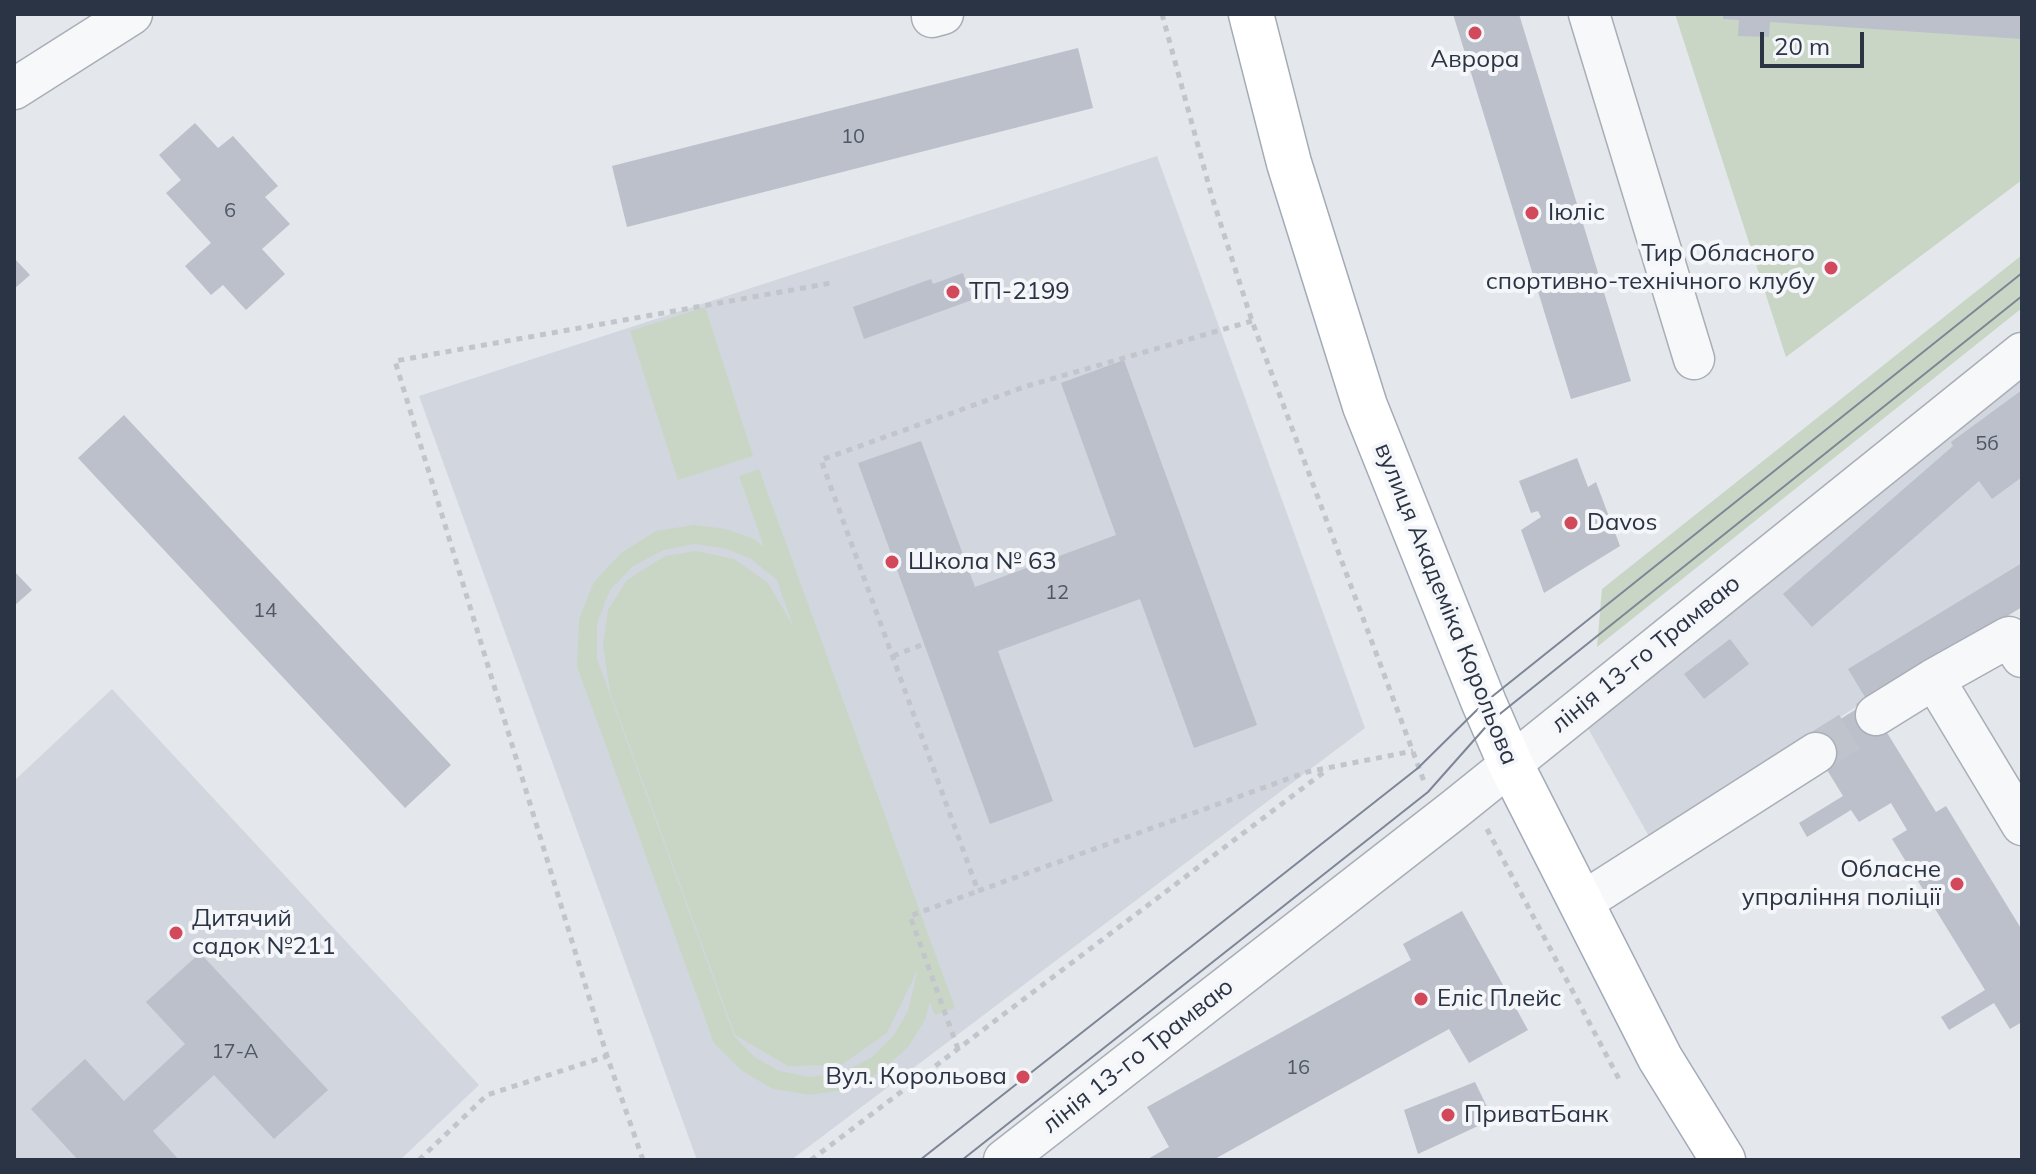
<!DOCTYPE html>
<html>
<head>
<meta charset="utf-8">
<style>
  body { margin:0 }
  #map { position:relative; width:2036px; height:1174px; overflow:hidden; background:#e4e7ec; font-family:Mulish,sans-serif }
  canvas { display:block }
  .frame { position:absolute; inset:0; border:16px solid #2b3445; pointer-events:none }
  .scale { position:absolute; left:1760px; top:32px; width:104px; height:36px; box-sizing:border-box; border:4px solid #2b3445; border-top:0; padding-left:10px; font-size:24px; line-height:28px; white-space:nowrap; color:#2b3445; -webkit-text-stroke:6px #f4f6f9; paint-order:stroke }
</style>
</head>
<body>
<div id="map">
<canvas width="2036" height="1174"></canvas>
<div class="frame"></div>
<div class="scale">20 m</div>
</div>
<script>
const context = document.querySelector('canvas').getContext('2d');
context.lineJoin = 'round';
function fill(path, color) { context.fillStyle = color; context.fill(path, 'evenodd'); }
const poly = rows => new Path2D(rows.map(r => 'M' + r).join(''));
function trace(path, color, width, dash) { context.strokeStyle = color; context.lineWidth = width; context.lineCap = dash ? 'butt' : 'round'; context.setLineDash(dash || []); context.stroke(path); }
function drawText(font, color, halo, rows, align = 'center') {
  context.font = font + ' Mulish,sans-serif'; context.lineWidth = 8; context.setLineDash([]); context.textBaseline = 'middle'; context.strokeStyle = halo; context.fillStyle = color; for (const [text, x, y, turn = 0] of rows) {
    context.save(); context.translate(x, y); context.rotate((+turn || 0) * Math.PI / 180); context.textAlign = isNaN(turn) ? turn : align; if (halo) context.strokeText(text, 0, 0); context.fillText(text, 0, 0); context.restore();
  }
}
const built = poly([
  [1157,156,1365,728,791,1160,697,1160,419,396],
  [2022,380,2022,599,1651,840,1585,723],
  [112,689,479,1085,400,1160,14,1160,14,781]
]);
const green = poly([
  [1675,14,2022,14,2022,180,1786,357],
  [2022,255,2022,308,1597,647,1602,589],
  [705,307,753,456,678,480,630,331],
  [759,469,955,1008,935,1015,930,1002,925,1020,908,1047,880,1072,848,1089,811,1095,773,1089,741,1070,714,1043,577,666,579,619,594,582,621,553,656,531,694,525,726,529,754,539,764,547,739,476],
  [694,544,724,548,751,559,777,580,793,626,768,583,734,559,696,551,665,556,627,580,608,610,603,646,610,692,735,1035,788,1066,841,1065,887,1033,918,969,908,1011,894,1035,871,1058,841,1073,810,1077,779,1071,753,1056,734,1036,597,659,597,623,610,590,633,566,664,550]
]);
const building = poly([
  [1453,14,1519,14,1631,381,1571,399],
  [1723,14,2022,14,2022,39,1770,22,1769,37,1738,36,1739,20,1723,19],
  [1078,48,1093,108,627,227,612,166],
  [195,123,218,148,233,136,278,186,265,197,290,224,262,249,285,274,246,310,223,285,211,295,185,266,211,243,166,193,181,180,159,155],
  [14,258,30,275,14,289],
  [963,273,972,300,864,339,853,307,931,279,933,284],
  [1124,360,1257,725,1194,748,1140,599,998,651,1053,801,990,824,858,463,921,441,975,587,1116,535,1061,383],
  [2022,390,2022,477,1992,499,1979,481,1812,627,1783,594,1953,446,1951,442],
  [124,415,451,765,405,808,78,458],
  [1577,458,1588,487,1596,482,1620,546,1544,593,1521,530,1541,517,1538,511,1531,513,1519,481],
  [2022,563,2022,607,1868,702,1848,669],
  [14,571,32,590,14,606],
  [1730,639,1749,664,1704,699,1684,674],
  [1868,702,1936,812,1946,806,2022,930,2022,1022,2010,1029,1994,1003,1949,1030,1941,1017,1985,990,1892,839,1907,830,1891,803,1859,822,1851,810,1807,837,1799,823,1843,796,1808,739],
  [1462,911,1528,1030,1469,1063,1449,1029,1213,1160,1146,1160,1169,1147,1147,1107,1411,960,1403,944],
  [200,953,328,1090,274,1139,214,1075,153,1131,179,1160,78,1160,31,1109,85,1059,124,1101,185,1044,146,1002],
  [1475,1082,1493,1119,1418,1154,1404,1110]
]);
const minorTunnel = poly([
  [1816,753,1876,715]
]);
const path = poly([
  [1162,14,1212,197,1252,321,1425,784],
  [1252,321,1027,386,821,460,978,891,1307,772,1413,751],
  [893,656,924,644],
  [1487,829,1619,1079],
  [958,1049,910,916,978,891],
  [419,1160,487,1095,607,1056],
  [643,1160,607,1056,395,361,831,283],
  [811,1160,1328,769]
]);
const minor = poly([
  [932,14,932,17,943,14],
  [1589,14,1694,359],
  [14,89,132,14],
  [1934,679,2009,637,2022,657],
  [1876,715,1934,679,2022,825],
  [1581,903,1816,753],
  [1004,1160,1455,809,2022,353]
]);
const major = poly([
  [1251,14,1289,163,1365,406,1484,703,1510,763,1660,1058,1723,1160]
]);
const tram = poly([
  [920,1160,1418,768,1484,703,2022,273],
  [962,1160,1428,792,1491,721,2022,296]
]);
const markers = [
  [1475,33,8,"#d1495b"],
  [1532,213,8,"#d1495b"],
  [1831,268,8,"#d1495b"],
  [953,292,8,"#d1495b"],
  [1571,523,8,"#d1495b"],
  [892,562,8,"#d1495b"],
  [1957,884,8,"#d1495b"],
  [176,933,8,"#d1495b"],
  [1421,999,8,"#d1495b"],
  [1023,1077,8,"#d1495b"],
  [1448,1115,8,"#d1495b"]
];
const numberNames = [
  ["10",853,137],
  ["6",230,211],
  ["5б",1987,444],
  ["12",1057,593],
  ["14",265,611],
  ["17-А",235,1052],
  ["16",1298,1068]
];
const poiNames = [
  ["Аврора",1475,60,"center"],
  ["Іюліс",1548,213],
  ["Тир Обласного",1815,254,"right"],
  ["спортивно-технічного клубу",1815,282,"right"],
  ["ТП-2199",969,292],
  ["Davos",1587,523],
  ["Школа № 63",908,562],
  ["Обласне",1941,870,"right"],
  ["упраління поліції",1941,898,"right"],
  ["Дитячий",192,919],
  ["садок №211",192,947],
  ["Еліс Плейс",1437,999],
  ["Вул. Корольова",1007,1077,"right"],
  ["ПриватБанк",1464,1115]
];
const streetNames = [
  ["вулиця Академіка Корольова",1446,604,68],
  ["лінія 13-го Трамваю",1646,654,-39],
  ["лінія 13-го Трамваю",1138,1056,-38]
];
fill(built, '#d2d6de');
fill(green, '#c9d6c5');
fill(building, '#bbc0ca');
trace(minorTunnel, '#bfc3cb', 40, [40, 20]);
trace(minor, '#a9aeb7', 43);
trace(major, '#a3abb8', 47);
trace(path, '#c2c5cb', 5, [6, 6]);
trace(minor, '#f7f8fa', 40);
trace(major, '#fff', 44);
trace(tram, '#7d8696', 2);
for (const [x, y, r, color] of markers) { const dot = new Path2D(); dot.arc(x, y, r, 0, 2 * Math.PI); context.fillStyle = color; context.fill(dot); trace(dot, '#f4f6f9', 3); }
drawText('20px', '#4f5766', null, numberNames);
drawText('24px', '#2b3445', '#f4f6f9', poiNames, 'left');
drawText('24px', '#2b3445', '#f4f6f9', streetNames);
</script>
</body>
</html>
